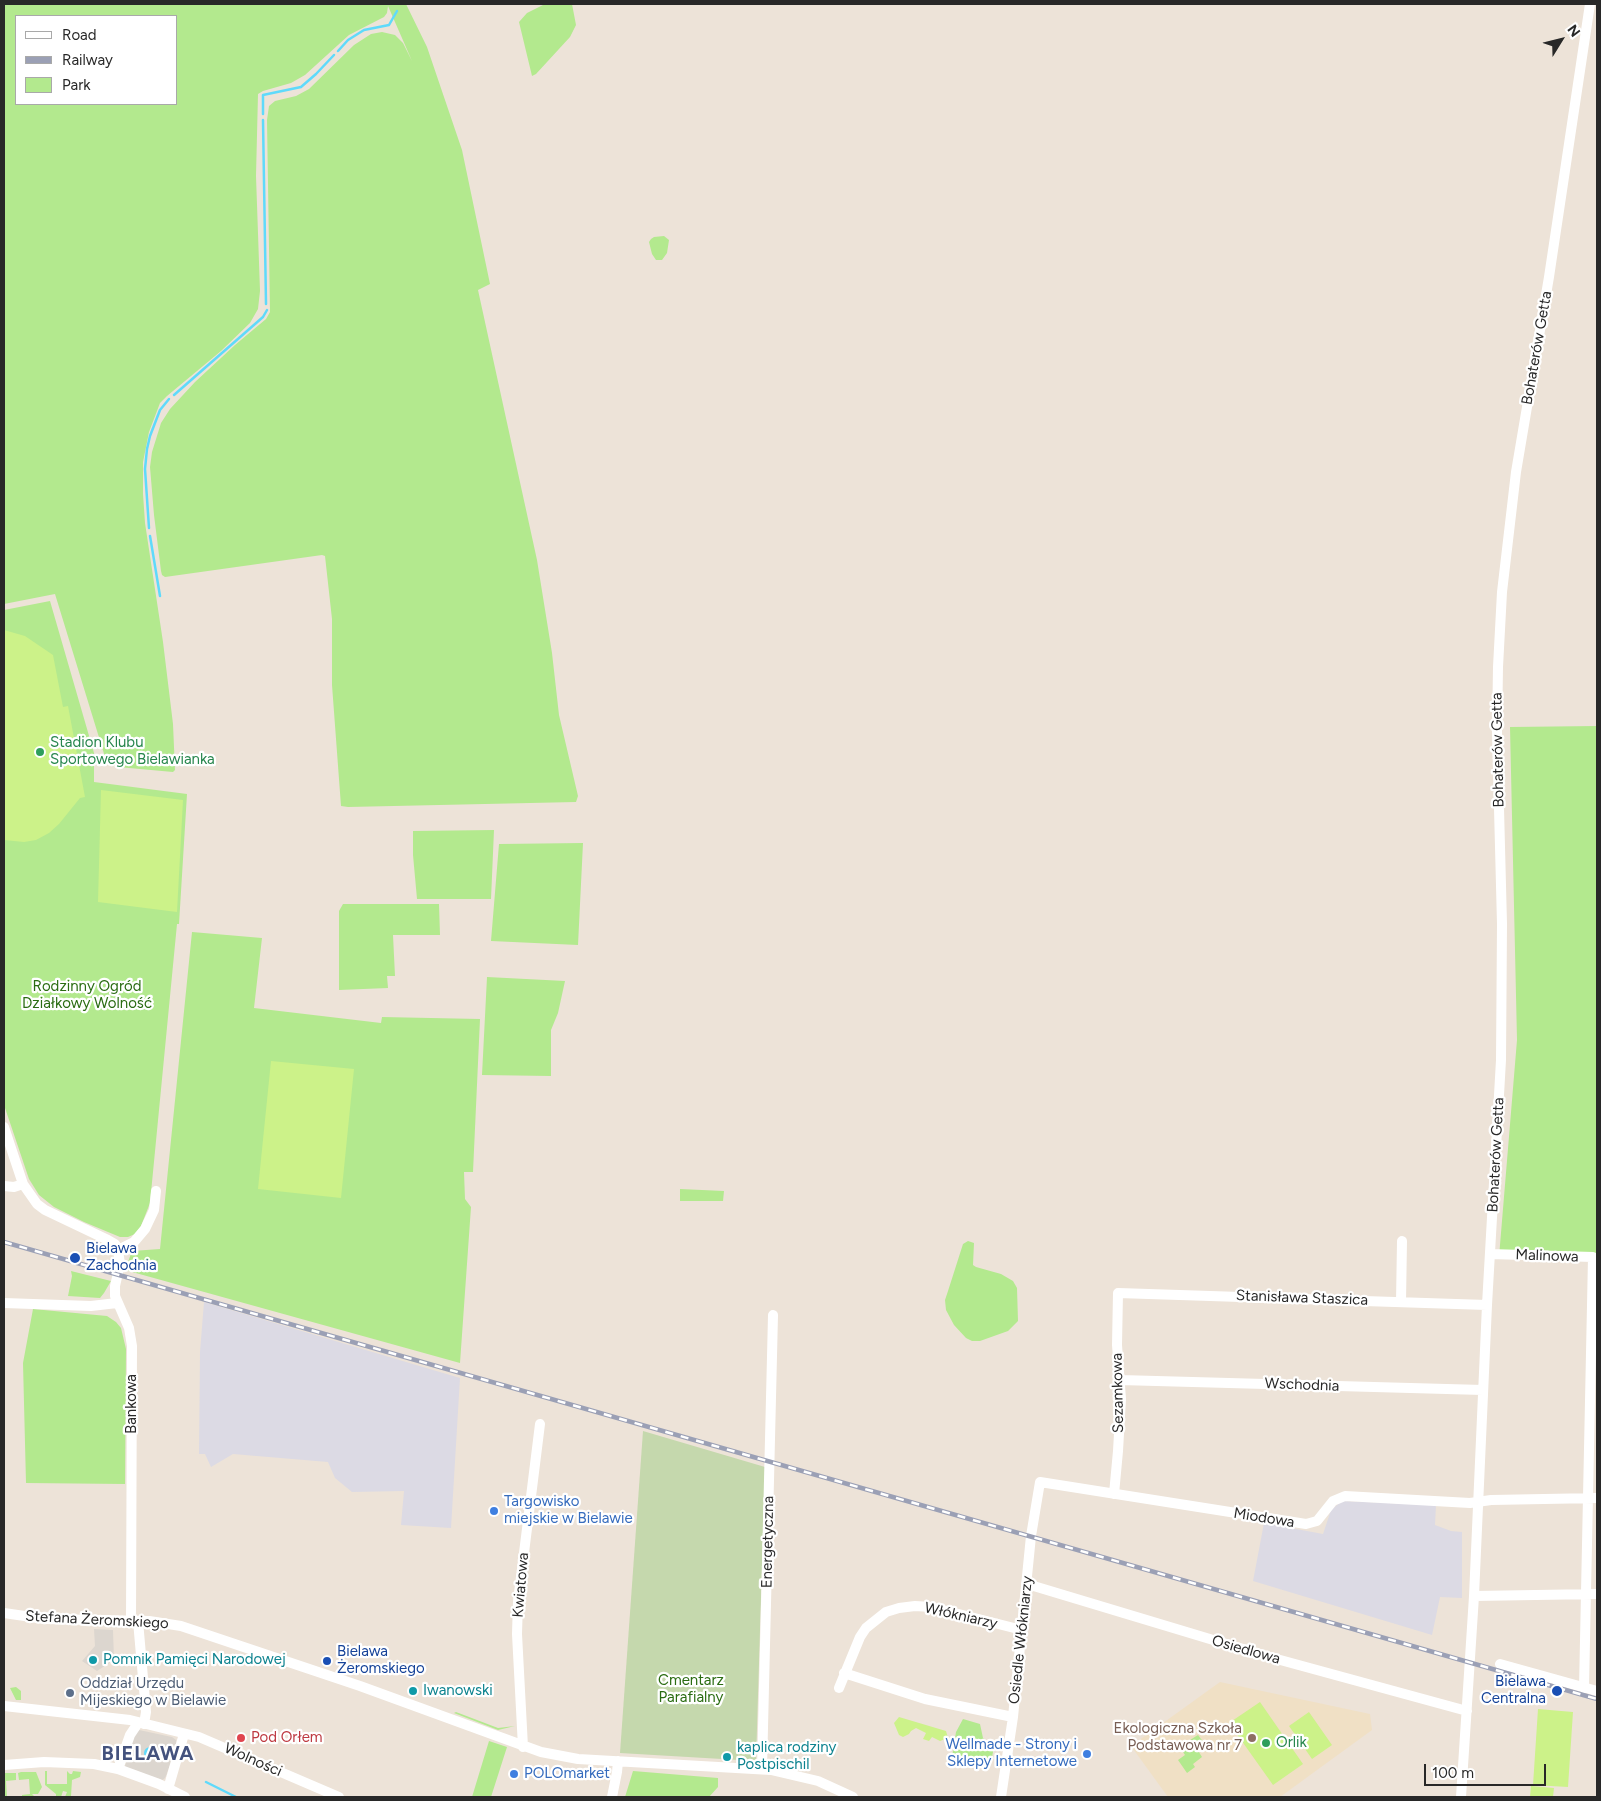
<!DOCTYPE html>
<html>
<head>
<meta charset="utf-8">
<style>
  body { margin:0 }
  #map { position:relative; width:1601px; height:1801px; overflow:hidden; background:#ede3d8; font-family:Figtree,sans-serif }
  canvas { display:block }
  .frame { position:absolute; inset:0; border:5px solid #282828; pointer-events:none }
  .legend { position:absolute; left:15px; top:15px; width:162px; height:90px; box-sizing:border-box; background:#fff; border:1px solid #a9a9a9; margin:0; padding:6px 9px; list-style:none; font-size:15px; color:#282828 }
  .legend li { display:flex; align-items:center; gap:10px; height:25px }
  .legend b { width:25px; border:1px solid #a9a9a9 }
  .north { position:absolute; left:1536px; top:15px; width:50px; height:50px; -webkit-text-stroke:4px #fff; paint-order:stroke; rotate:54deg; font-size:14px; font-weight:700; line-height:20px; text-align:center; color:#282828 }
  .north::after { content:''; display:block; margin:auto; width:18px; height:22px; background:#282828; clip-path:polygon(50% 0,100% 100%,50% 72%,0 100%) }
  .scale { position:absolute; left:1424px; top:1764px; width:122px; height:22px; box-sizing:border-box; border:2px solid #282828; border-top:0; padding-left:6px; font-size:15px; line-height:18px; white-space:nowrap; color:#282828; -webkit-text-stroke:4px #fff; paint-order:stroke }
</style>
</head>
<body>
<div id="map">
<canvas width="1601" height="1801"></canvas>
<div class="frame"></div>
<ul class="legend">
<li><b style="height:6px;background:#fff"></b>Road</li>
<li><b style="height:6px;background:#9ba0b5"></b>Railway</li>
<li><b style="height:14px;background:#b3e98e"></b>Park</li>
</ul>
<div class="north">N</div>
<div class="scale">100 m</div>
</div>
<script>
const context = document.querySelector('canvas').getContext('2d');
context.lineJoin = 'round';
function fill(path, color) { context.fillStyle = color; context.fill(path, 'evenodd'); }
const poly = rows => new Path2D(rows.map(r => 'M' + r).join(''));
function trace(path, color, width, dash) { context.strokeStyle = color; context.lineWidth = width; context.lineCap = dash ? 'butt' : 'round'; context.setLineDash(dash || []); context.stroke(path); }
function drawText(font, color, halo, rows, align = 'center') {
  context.font = font + ' Figtree,sans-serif'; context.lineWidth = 4.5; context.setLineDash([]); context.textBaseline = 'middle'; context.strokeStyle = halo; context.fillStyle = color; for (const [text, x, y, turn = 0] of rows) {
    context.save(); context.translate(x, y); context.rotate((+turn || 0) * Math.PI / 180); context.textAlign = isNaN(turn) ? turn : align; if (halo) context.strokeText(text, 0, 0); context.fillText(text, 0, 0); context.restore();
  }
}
const industrial = poly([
  [204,1302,460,1378,451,1528,401,1525,404,1491,352,1492,335,1478,328,1462,233,1454,211,1467,205,1454,199,1454,200,1352],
  [1342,1501,1436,1505,1435,1525,1451,1531,1462,1532,1462,1598,1440,1597,1432,1635,1253,1581,1264,1523,1323,1534,1331,1510]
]);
const education = poly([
  [1220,1682,1370,1714,1372,1730,1280,1797,1168,1797,1131,1746]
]);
const green = poly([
  [4,4,406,4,427,47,462,150,490,284,478,290,537,560,552,653,559,715,578,796,576,802,348,807,341,806,332,685,332,619,325,556,322,555,165,577,162,575,161,571,154,515,150,467,152,452,161,423,170,409,195,382,235,345,266,319,270,312,267,120,269,106,275,101,296,96,309,89,354,45,371,34,382,32,395,35,403,43,412,61,388,6,387,13,384,17,349,35,305,75,291,83,263,91,258,94,256,176,260,291,258,309,250,323,221,351,167,396,160,403,149,432,143,462,143,494,145,523,163,642,173,724,175,770,173,772,118,767,112,765,105,757,55,594,4,604],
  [16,16,176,16,176,104,16,104],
  [545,4,572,4,576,25,570,37,536,74,532,76,519,22,527,13],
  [664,236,669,240,667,253,662,260,656,260,652,254,649,242,651,239,654,237],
  [50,601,94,753,94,782,187,794,179,924,177,924,150,1203,141,1226,135,1234,128,1237,120,1237,84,1222,54,1207,39,1195,29,1179,4,1105,4,610],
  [1597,726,1597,1261,1499,1257,1517,1040,1510,727],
  [494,830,491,899,417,899,413,855,413,831],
  [583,843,578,945,491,941,499,844],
  [343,904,439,904,440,935,393,935,395,976,387,976,388,988,339,990,339,911],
  [192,932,262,938,254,1008,381,1023,382,1017,480,1019,473,1172,464,1172,465,1199,471,1207,460,1363,125,1270,132,1251,160,1249],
  [487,977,565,981,558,1013,551,1030,551,1076,482,1075],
  [680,1189,724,1191,723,1201,680,1201],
  [968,1241,974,1243,973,1265,976,1267,1001,1274,1013,1281,1017,1288,1018,1321,1008,1331,980,1341,972,1341,966,1338,954,1325,946,1310,945,1300,948,1291,963,1244],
  [71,1271,111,1281,104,1293,100,1298,68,1296,72,1276],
  [33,1309,107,1316,116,1322,121,1328,126,1349,125,1484,26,1483,23,1363],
  [16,1687,21,1691,21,1700,16,1700,10,1688],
  [456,1712,498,1728,515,1726,498,1730,454,1713],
  [963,1719,980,1724,983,1738,994,1747,991,1762,952,1757,956,1732],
  [1198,1735,1204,1743,1197,1749,1202,1757,1193,1764,1195,1767,1187,1773,1178,1760,1185,1755,1183,1752,1193,1745,1190,1740],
  [489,1741,507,1747,491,1797,472,1797],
  [45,1771,47,1771,47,1784,67,1784,67,1771,70,1774,72,1774,73,1771,81,1772,80,1777,72,1780,71,1796,74,1797,65,1797,67,1792,63,1791,61,1797,56,1797,56,1794,45,1785],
  [633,1771,718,1778,718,1787,709,1797,625,1797],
  [21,1772,36,1772,42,1787,38,1794,32,1794,35,1797,22,1797,22,1795,30,1794,29,1779,19,1780,18,1773],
  [4,1773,16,1773,16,1780,6,1781,7,1796,15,1796,14,1797,4,1797]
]);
const cemetery = poly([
  [643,1431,765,1467,756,1761,620,1753]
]);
const pitch = poly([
  [4,630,25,636,53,655,63,707,68,706,85,797,80,798,59,824,49,833,36,840,24,842,4,840],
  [101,790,183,800,177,912,98,902],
  [271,1061,354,1069,341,1198,258,1189],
  [1260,1702,1303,1764,1273,1785,1229,1723],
  [1538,1709,1573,1712,1568,1787,1533,1785],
  [1309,1712,1332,1745,1312,1759,1289,1726],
  [899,1717,946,1731,948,1738,940,1741,932,1737,929,1741,923,1739,926,1733,916,1728,911,1731,909,1734,903,1737,899,1735,894,1723],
  [1531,1786,1554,1788,1553,1797,1530,1797]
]);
const plaza = poly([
  [94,1629,113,1630,114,1660,97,1671,82,1661,95,1646],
  [139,1730,172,1737,176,1740,177,1745,166,1776,164,1779,162,1780,128,1769,125,1766,134,1735]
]);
const water = poly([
  '144 1753a6 6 0 1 1 12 0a6 6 0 1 1-12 0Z'
]);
const stream = poly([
  [338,51,348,40,364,30,389,25,397,11],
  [263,114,263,95,301,87,316,74,334,55],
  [263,120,266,304],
  [174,395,263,317,267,310],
  [149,528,145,469,147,449,150,436,160,410,169,399],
  [150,536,160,596],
  [206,1782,236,1797]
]);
const minor = poly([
  [4,1127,23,1184,37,1204,45,1210,108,1240,115,1244,118,1250,120,1264,115,1286,115,1296,129,1328,132,1346,131,1621],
  [4,1186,14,1187,23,1184],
  [118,1250,134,1242,145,1229,154,1210,156,1191],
  [1490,1254,1593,1257,1584,1688],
  [1401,1302,1402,1241],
  [4,1303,91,1306,117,1303],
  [1120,1380,1483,1390],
  [1114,1494,1118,1451,1121,1399,1117,1345,1118,1293,1487,1305],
  [1027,1584,1273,1658,1467,1711],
  [1474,1596,1597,1594],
  [4,1613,45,1619,149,1621,181,1626,360,1686,541,1752,578,1759,771,1770,818,1781,853,1797],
  [138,1621,146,1712,144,1724],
  [1500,1664,1597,1691],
  [844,1673,925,1699,1013,1717],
  [839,1688,860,1637,866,1628,886,1612,899,1608,915,1606,931,1607,1022,1630],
  [4,1706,130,1720,199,1737,339,1797],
  [523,1747,517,1634,518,1601,540,1424],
  [4,1765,44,1762,94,1764,118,1769,159,1784,185,1797],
  [118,1769,130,1735,138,1723],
  [762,1769,773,1315],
  [168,1789,184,1734],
  [612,1797,617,1772,618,1761],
  [1001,1797,1013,1717,1031,1536,1040,1482,1306,1524,1317,1521,1333,1501,1345,1496,1470,1503,1491,1500,1597,1498],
  [1461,1797,1474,1596,1487,1305,1501,1060,1502,924,1497,731,1498,667,1502,592,1516,472,1549,277,1590,4]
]);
const rail = poly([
  [4,1242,1597,1699]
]);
const markers = [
  [40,752,5,"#2e9e5b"],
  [75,1258,6,"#1a4fb4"],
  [494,1511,5,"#3f7fe0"],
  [93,1660,5,"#0f9aa8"],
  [327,1661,5,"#1a4fb4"],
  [413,1691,5,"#0f9aa8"],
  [1557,1691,6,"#1a4fb4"],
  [70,1693,5,"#5c6f8a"],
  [241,1738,5,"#e0444e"],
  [1252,1738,5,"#8d6e63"],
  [1266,1743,5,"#2e9e5b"],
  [1087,1754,5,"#3f7fe0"],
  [727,1757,5,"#0f9aa8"],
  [514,1774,5,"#3f7fe0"]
];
const streetNames = [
  ["Bohaterów Getta",1537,348,-80],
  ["Bohaterów Getta",1498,750,-91],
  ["Bohaterów Getta",1496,1155,-87],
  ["Malinowa",1547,1256,2],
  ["Stanisława Staszica",1302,1298,2],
  ["Wschodnia",1302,1385,2],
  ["Sezamkowa",1118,1393,-91],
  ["Bankowa",132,1404,-90],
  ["Miodowa",1264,1518,9],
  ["Energetyczna",768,1542,-89],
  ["Kwiatowa",521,1585,-85],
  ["Włókniarzy",961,1616,13],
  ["Stefana Żeromskiego",97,1620,3],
  ["Osiedle Włókniarzy",1021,1640,-84],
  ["Osiedlowa",1246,1650,16],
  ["Wolności",253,1760,24]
];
const leisureNames = [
  ["Stadion Klubu",50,743],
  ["Sportowego Bielawianka",50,760],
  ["Orlik",1276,1743]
];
const parkNames = [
  ["Rodzinny Ogród",87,987],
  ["Działkowy Wolność",87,1004],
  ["Cmentarz",691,1681],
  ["Parafialny",691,1698]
];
const transitNames = [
  ["Bielawa",86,1249],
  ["Zachodnia",86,1266],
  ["Bielawa",337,1652],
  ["Żeromskiego",337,1669],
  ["Bielawa",1546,1682,"right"],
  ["Centralna",1546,1699,"right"]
];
const shopNames = [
  ["Targowisko",504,1502],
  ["miejskie w Bielawie",504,1519],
  ["Wellmade - Strony i",1077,1745,"right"],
  ["Sklepy Internetowe",1077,1762,"right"],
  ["POLOmarket",524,1774]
];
const cultureNames = [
  ["Pomnik Pamięci Narodowej",103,1660],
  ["Iwanowski",423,1691],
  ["kaplica rodziny",737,1748],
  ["Postpischil",737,1765]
];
const serviceNames = [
  ["Oddział Urzędu",80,1684],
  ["Mijeskiego w Bielawie",80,1701]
];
const educationNames = [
  ["Ekologiczna Szkoła",1242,1729],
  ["Podstawowa nr 7",1242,1746]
];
const healthNames = [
  ["Pod Orłem",251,1738]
];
const districtNames = [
  ["BIELAWA",148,1754]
];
fill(industrial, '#dcdae4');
fill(education, '#f0e0c5');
fill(green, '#b3e98e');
fill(cemetery, '#c5d8ad');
fill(pitch, '#ccf289');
fill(plaza, '#dcd6cf');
fill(water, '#5fdafb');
trace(stream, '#5fdafb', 2.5);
trace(minor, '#fff', 10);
trace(rail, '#9ba0b5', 4.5);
trace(rail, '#fff', 2.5, [8]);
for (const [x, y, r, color] of markers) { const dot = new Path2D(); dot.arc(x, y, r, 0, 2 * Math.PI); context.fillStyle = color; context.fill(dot); trace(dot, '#fff', 2); }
drawText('15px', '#282828', '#fff', streetNames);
drawText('15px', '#27864d', '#fff', leisureNames, 'left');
drawText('15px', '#2a6c12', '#fff', parkNames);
drawText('15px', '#164399', '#fff', transitNames, 'left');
drawText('15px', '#366cbe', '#fff', shopNames, 'left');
drawText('15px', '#0d838f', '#fff', cultureNames, 'left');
drawText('15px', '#4e5e75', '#fff', serviceNames, 'left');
drawText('15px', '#785e54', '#fff', educationNames, 'right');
drawText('15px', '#be3a42', '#fff', healthNames, 'left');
context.letterSpacing = '1px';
drawText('bold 20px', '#44527d', '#fff', districtNames);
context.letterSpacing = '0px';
</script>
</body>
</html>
